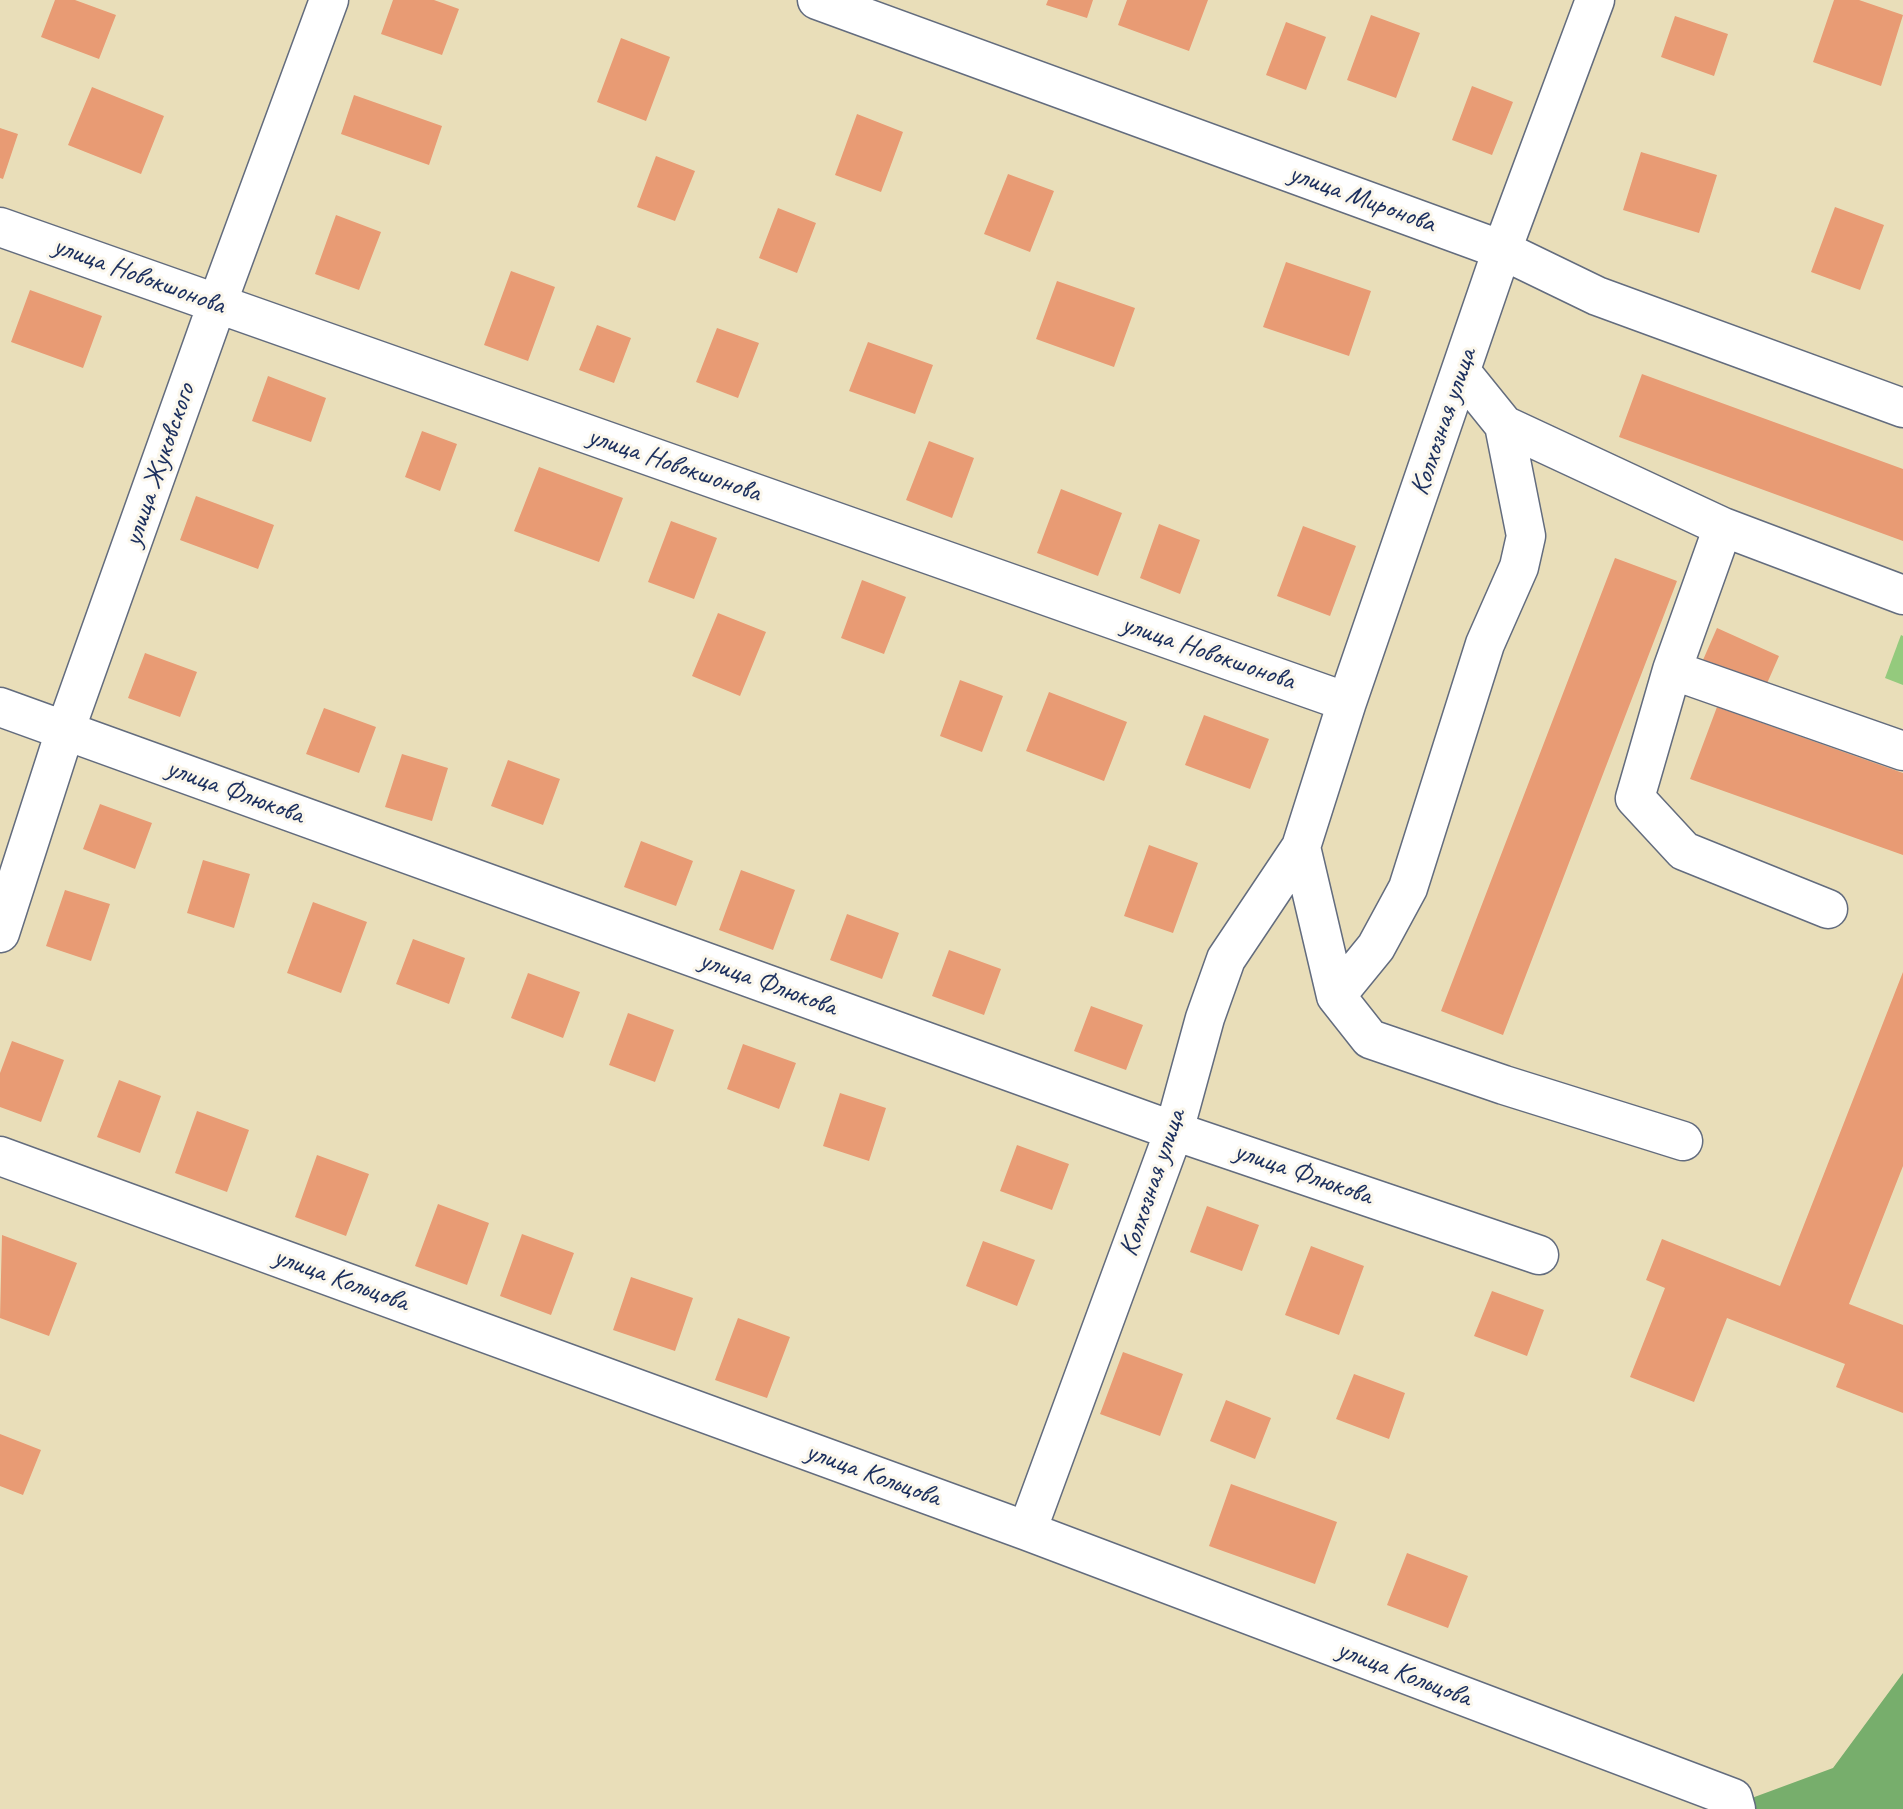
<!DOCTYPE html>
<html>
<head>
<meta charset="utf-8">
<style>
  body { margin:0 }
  canvas { display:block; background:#e9deb9 }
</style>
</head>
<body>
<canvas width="1903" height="1809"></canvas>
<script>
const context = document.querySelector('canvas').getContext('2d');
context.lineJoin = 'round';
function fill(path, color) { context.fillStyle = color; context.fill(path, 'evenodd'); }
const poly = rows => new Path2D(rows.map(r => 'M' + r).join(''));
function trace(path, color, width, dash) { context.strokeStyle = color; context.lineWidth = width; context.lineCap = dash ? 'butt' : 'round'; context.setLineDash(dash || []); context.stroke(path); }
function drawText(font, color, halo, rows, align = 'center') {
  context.font = font + ' Caveat,sans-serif'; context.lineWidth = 6; context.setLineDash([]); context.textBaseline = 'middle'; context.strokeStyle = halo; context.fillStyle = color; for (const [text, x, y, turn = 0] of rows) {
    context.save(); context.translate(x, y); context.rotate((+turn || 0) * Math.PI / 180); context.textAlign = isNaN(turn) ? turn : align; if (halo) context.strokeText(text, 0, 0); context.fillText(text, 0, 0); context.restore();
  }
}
const green = poly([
  [1901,635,1903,636,1903,685,1885,678]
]);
const forest = poly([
  [1903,1673,1903,1809,1722,1809,1833,1768]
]);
const building = poly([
  [55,0,75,0,116,15,99,59,41,37],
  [393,0,434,0,459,9,442,55,381,34],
  [1048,0,1093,0,1087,18,1046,5],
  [1127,0,1208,0,1189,51,1118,25],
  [1834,0,1859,0,1903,15,1881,86,1813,62],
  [1371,15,1420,33,1396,98,1347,80],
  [1675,16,1728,34,1714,76,1661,57],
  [1286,22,1326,37,1306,90,1266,75],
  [621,38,670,57,646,121,597,102],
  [1472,86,1513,102,1492,155,1452,140],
  [92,87,164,116,141,174,68,145],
  [354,95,442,126,429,165,341,134],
  [857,114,903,132,881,192,835,175],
  [0,128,18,134,3,179,0,178],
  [1641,152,1717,175,1699,233,1623,210],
  [656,156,695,171,675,221,637,207],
  [1008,174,1054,191,1030,252,984,234],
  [1835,207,1884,225,1860,290,1811,272],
  [778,208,816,223,797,273,759,258],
  [336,215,381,232,359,290,315,274],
  [1286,262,1371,291,1349,356,1263,327],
  [511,271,555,287,528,361,484,345],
  [1057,281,1135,308,1114,367,1036,339],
  [30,290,102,316,83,368,11,342],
  [597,325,631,338,614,383,579,370],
  [717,328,759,343,738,398,696,382],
  [868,342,933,365,915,414,849,391],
  [1642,374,1903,469,1903,541,1619,437],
  [268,376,326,398,311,442,252,421],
  [422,431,457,444,440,491,405,477],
  [929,441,974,458,952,518,906,500],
  [539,467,623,498,599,562,514,531],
  [1061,489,1122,513,1098,576,1037,553],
  [196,496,274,525,258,569,180,540],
  [671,521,717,538,694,599,648,582],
  [1159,524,1200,540,1180,594,1140,578],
  [1303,526,1356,546,1330,616,1277,596],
  [1615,558,1677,581,1503,1035,1441,1011],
  [862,580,906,597,884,654,841,638],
  [718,613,766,632,740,696,692,676],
  [1717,628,1779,656,1765,688,1703,660],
  [145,653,197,672,180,717,128,698],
  [960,680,1003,696,982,752,940,736],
  [1049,692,1127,722,1104,781,1026,751],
  [1717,707,1903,773,1903,855,1690,779],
  [324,708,376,727,359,773,306,754],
  [1204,715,1269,739,1250,789,1185,765],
  [402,754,448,768,432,821,385,807],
  [508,760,560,779,543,825,491,806],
  [100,804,152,823,135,869,83,849],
  [641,841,693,861,676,906,624,887],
  [1149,845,1198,863,1173,933,1124,916],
  [203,860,250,874,234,928,187,913],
  [741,870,795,890,773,950,719,930],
  [65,890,110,904,91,961,46,946],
  [313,902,367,922,341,993,287,973],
  [847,914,899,933,882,979,830,960],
  [413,939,465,958,449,1004,396,984],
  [949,950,1001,969,984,1015,932,996],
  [1903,972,1903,1166,1849,1304,1903,1325,1903,1413,1836,1387,1845,1364,1727,1318,1694,1402,1630,1377,1665,1288,1646,1280,1662,1239,1780,1286],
  [528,973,580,992,563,1038,511,1018],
  [1091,1006,1143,1025,1126,1070,1074,1051],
  [628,1013,674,1030,655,1082,609,1065],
  [12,1041,64,1060,41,1122,0,1107,0,1073],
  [743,1044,796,1063,779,1109,727,1089],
  [119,1080,161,1096,140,1153,97,1137],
  [840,1093,886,1108,869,1161,823,1146],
  [197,1111,249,1130,227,1192,175,1173],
  [1017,1145,1069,1164,1052,1210,1000,1191],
  [317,1155,369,1174,346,1236,295,1217],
  [438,1204,489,1223,467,1285,415,1266],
  [1207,1206,1259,1225,1242,1271,1190,1252],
  [522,1234,574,1253,551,1315,500,1296],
  [2,1235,77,1263,49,1336,0,1318],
  [983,1241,1035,1260,1017,1306,966,1286],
  [1311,1246,1364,1266,1339,1335,1285,1315],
  [631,1277,693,1298,675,1351,613,1330],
  [1492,1291,1544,1310,1527,1356,1474,1336],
  [738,1318,790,1337,767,1398,715,1380],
  [1123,1352,1183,1374,1160,1436,1100,1414],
  [1354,1374,1405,1393,1389,1439,1336,1419],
  [1226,1400,1271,1418,1255,1459,1210,1441],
  [0,1434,41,1450,23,1495,0,1486],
  [1231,1484,1337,1522,1315,1584,1209,1546],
  [1407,1553,1468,1576,1448,1628,1387,1605]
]);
const minor = poly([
  [817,0,1502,250,1597,296,1903,408],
  [0,227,1347,702],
  [1462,373,1504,425,1723,527,1672,670,1903,751],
  [1723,527,1903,595],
  [1672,670,1635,798,1684,851,1828,909],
  [0,707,1174,1131,1539,1255],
  [1301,847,1336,996,1370,1039,1504,1085,1683,1141],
  [0,933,65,731,217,304,329,0],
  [1336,996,1376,947,1408,888,1485,644,1519,567,1526,536,1504,425],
  [0,1156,1027,1531,1733,1798,1736,1809],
  [1027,1531,1174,1131,1205,1018,1226,959,1301,847,1347,702,1502,250,1595,0]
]);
const streetNames = [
  ["улица Миронова",1362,199,20],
  ["улица Новокшонова",139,276,20],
  ["Колхозная улица",1444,422,-71],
  ["улица Жуковского",160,465,-71],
  ["улица Новокшонова",674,465,19],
  ["улица Новокшонова",1208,653,19],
  ["улица Флюкова",235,792,20],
  ["улица Флюкова",768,984,20],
  ["улица Флюкова",1303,1174,19],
  ["Колхозная улица",1153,1183,-71],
  ["улица Кольцова",341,1280,20],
  ["улица Кольцова",873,1475,20],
  ["улица Кольцова",1404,1674,21]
];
fill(green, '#94ca7d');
fill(forest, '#77ae6c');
fill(building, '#e89b74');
trace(minor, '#636c7e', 41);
trace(minor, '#fff', 38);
drawText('28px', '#1b2f5e', '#fbf7ec', streetNames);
</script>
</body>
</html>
